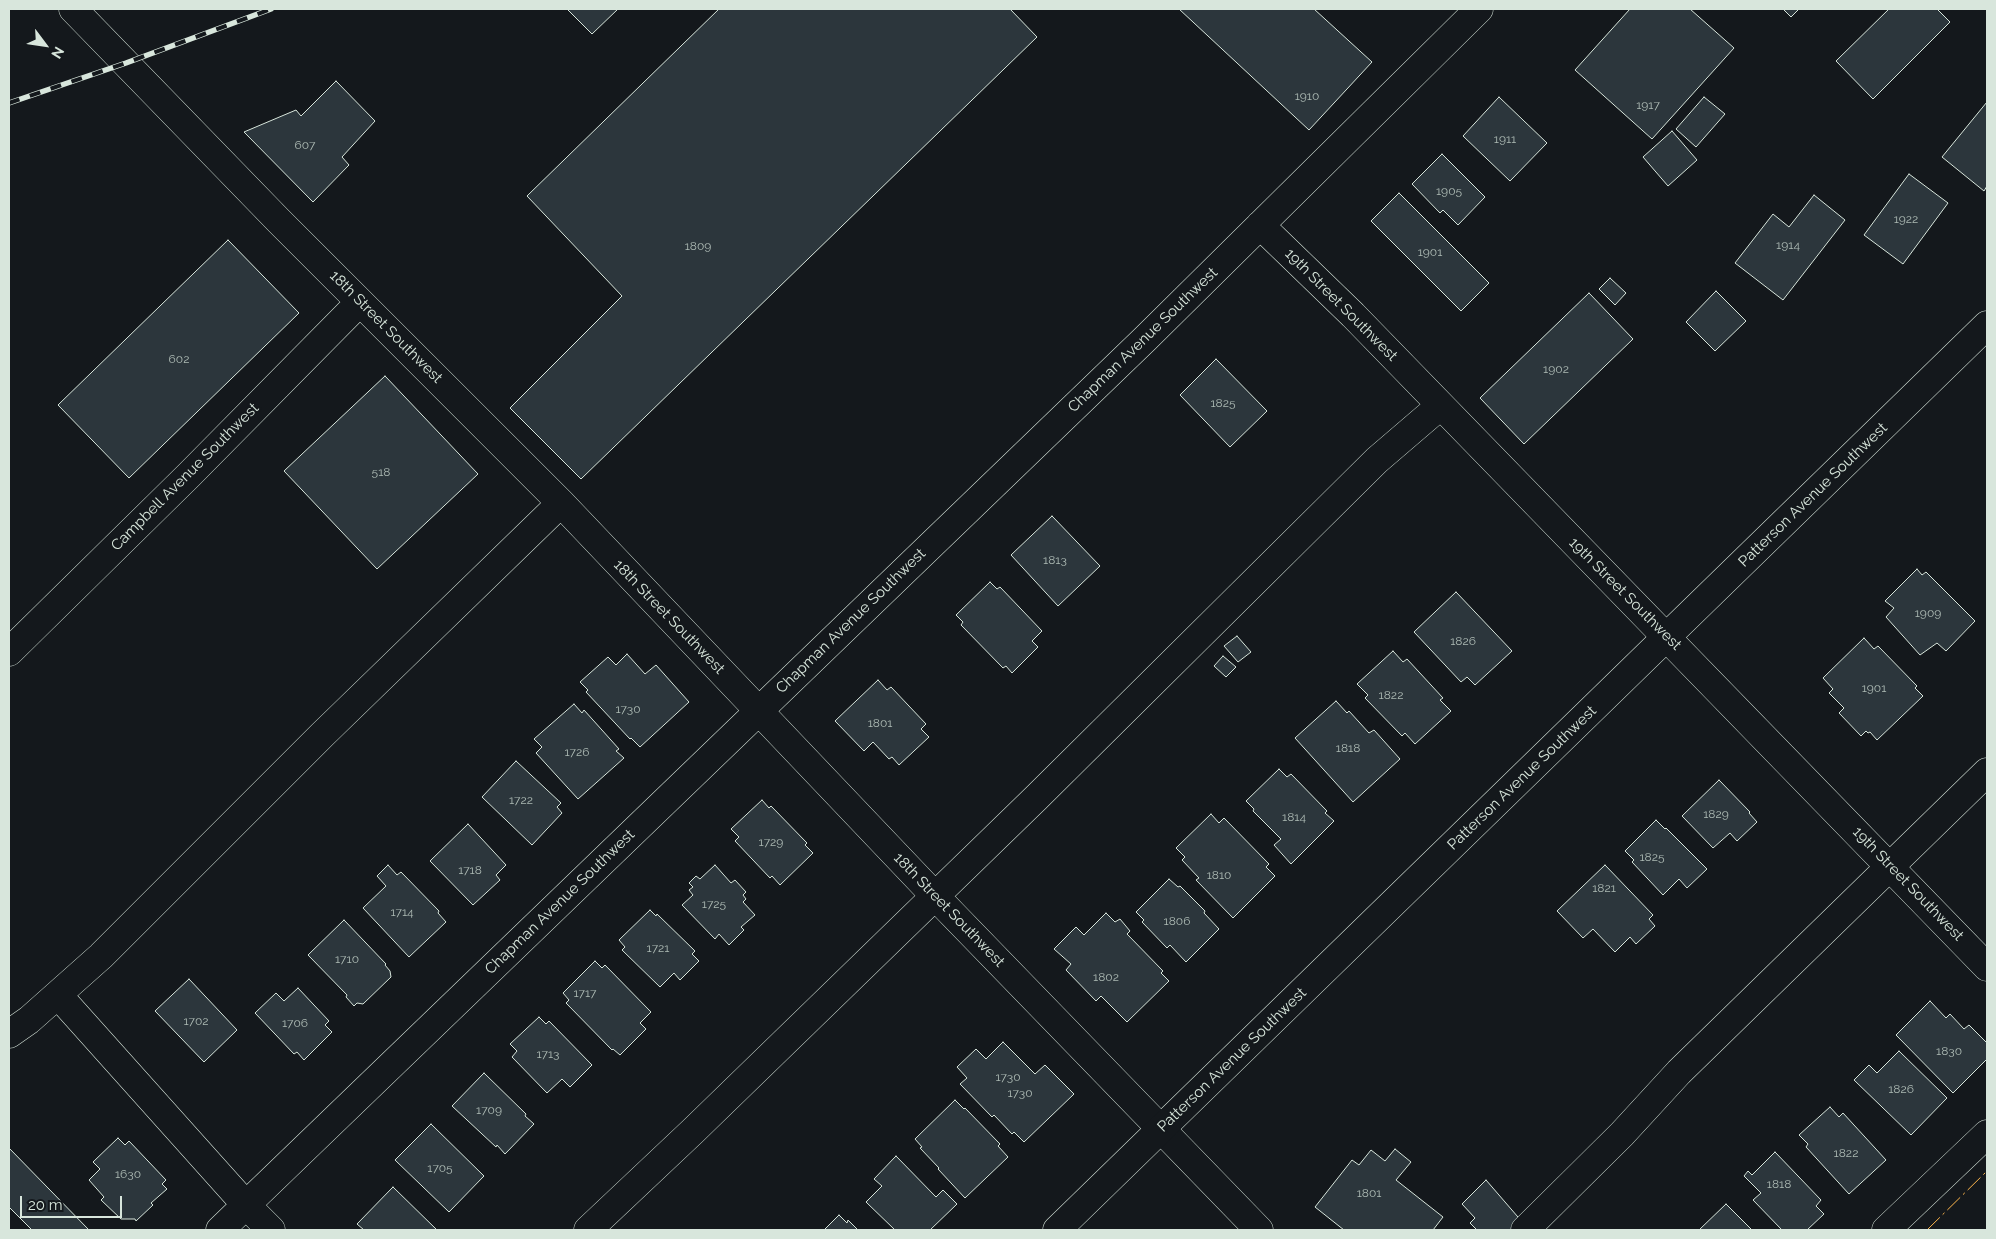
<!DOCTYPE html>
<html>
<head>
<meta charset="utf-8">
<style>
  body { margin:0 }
  #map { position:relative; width:1996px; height:1239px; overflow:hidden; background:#14181c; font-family:Raleway,sans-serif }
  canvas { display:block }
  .frame { position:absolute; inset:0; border:10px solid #d8e6dc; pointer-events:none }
  .north { position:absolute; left:20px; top:20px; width:50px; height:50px; -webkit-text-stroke:4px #14181c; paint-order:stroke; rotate:121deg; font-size:14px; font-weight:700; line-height:20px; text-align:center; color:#d8e6dc }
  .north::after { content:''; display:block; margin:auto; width:18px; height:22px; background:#d8e6dc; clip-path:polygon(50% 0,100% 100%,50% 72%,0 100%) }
  .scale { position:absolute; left:20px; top:1196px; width:102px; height:22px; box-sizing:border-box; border:2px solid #d8e6dc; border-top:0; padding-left:6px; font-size:15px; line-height:18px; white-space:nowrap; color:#d8e6dc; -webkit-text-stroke:4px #14181c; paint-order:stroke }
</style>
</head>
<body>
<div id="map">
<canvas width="1996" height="1239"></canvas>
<div class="frame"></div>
<div class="north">N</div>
<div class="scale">20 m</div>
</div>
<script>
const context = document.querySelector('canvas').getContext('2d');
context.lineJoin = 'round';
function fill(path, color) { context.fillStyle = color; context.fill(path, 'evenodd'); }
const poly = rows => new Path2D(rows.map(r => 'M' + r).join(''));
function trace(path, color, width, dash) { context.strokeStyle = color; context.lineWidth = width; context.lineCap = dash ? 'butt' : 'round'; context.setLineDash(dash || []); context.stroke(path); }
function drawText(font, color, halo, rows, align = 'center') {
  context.font = font + ' Raleway,sans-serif'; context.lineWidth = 4; context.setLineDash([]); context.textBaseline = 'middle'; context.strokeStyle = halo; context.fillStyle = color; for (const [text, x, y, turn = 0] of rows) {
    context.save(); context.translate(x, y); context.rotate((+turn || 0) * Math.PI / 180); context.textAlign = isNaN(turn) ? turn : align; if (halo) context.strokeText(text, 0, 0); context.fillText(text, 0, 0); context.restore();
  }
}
const building = poly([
  [567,9,618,9,592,34,567,9],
  [719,9,1010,9,1037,37,581,479,510,408,622,296,527,196,719,9],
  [1179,9,1314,9,1372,62,1309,130,1179,9],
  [1630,9,1690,9,1734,48,1652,139,1575,70,1630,9],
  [1783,9,1799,9,1791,17,1783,9],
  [1889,9,1937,9,1950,22,1873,99,1836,61,1889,9],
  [336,81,375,121,342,157,349,165,313,202,244,132,296,110,301,116,336,81],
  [1499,97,1547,143,1510,181,1463,136,1499,97],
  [1704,97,1725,114,1696,147,1676,129,1704,97],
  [1987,102,1987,186,1984,191,1942,157,1987,102],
  [1672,131,1697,160,1668,186,1643,157,1672,131],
  [1442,154,1485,197,1458,225,1443,210,1440,213,1412,184,1442,154],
  [1909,174,1948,203,1903,264,1864,235,1909,174],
  [1399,193,1489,283,1461,311,1371,221,1399,193],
  [1814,195,1845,220,1783,300,1735,263,1773,214,1789,227,1814,195],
  [228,240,299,313,129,478,58,405,228,240],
  [1610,278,1626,293,1615,305,1599,289,1610,278],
  [1716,291,1746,321,1715,351,1686,322,1716,291],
  [1589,293,1633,339,1524,444,1480,398,1589,293],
  [1216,359,1267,411,1230,447,1180,395,1216,359],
  [385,376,478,474,377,569,284,471,385,376],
  [1052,516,1100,566,1058,606,1011,555,1052,516],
  [1917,569,1922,575,1926,572,1975,621,1946,651,1937,643,1920,655,1886,617,1894,608,1885,601,1917,569],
  [990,582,997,589,1000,587,1042,631,1032,641,1038,647,1012,673,1006,666,1003,668,961,625,963,622,956,615,990,582],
  [1456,592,1512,651,1475,685,1467,677,1461,682,1414,632,1456,592],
  [1237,636,1251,652,1238,662,1224,646,1237,636],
  [1864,638,1874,649,1878,646,1917,686,1915,688,1923,696,1877,740,1870,732,1868,733,1866,731,1861,736,1839,713,1844,708,1829,693,1833,689,1823,678,1864,638],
  [1393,651,1403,662,1407,659,1443,698,1440,700,1451,711,1415,744,1405,733,1402,736,1365,698,1368,695,1357,684,1393,651],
  [627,654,645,674,656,665,689,702,640,747,631,738,630,739,586,692,588,690,580,682,608,657,616,665,627,654],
  [1223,656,1236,667,1226,677,1214,666,1223,656],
  [878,680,887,690,891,687,926,724,921,729,929,737,899,765,892,757,889,759,873,742,864,751,835,721,878,680],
  [1336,701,1347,713,1349,711,1369,733,1374,730,1400,759,1353,802,1295,738,1336,701],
  [574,704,582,713,584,710,619,749,616,751,624,758,578,799,536,753,542,747,534,739,574,704],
  [516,761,561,803,557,807,562,813,532,845,482,797,516,761],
  [1279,769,1287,777,1291,774,1327,811,1325,813,1334,821,1291,864,1274,845,1281,839,1253,811,1254,809,1246,801,1279,769],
  [1719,780,1750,812,1749,813,1757,822,1737,841,1730,833,1713,848,1682,816,1719,780],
  [762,800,769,808,771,806,807,843,805,845,813,853,780,885,772,876,770,878,735,841,739,837,731,829,762,800],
  [1211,814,1219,823,1224,818,1269,864,1266,867,1275,876,1233,918,1196,880,1199,878,1182,860,1185,857,1176,848,1211,814],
  [1656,820,1665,829,1666,828,1707,869,1687,888,1679,879,1663,895,1632,862,1634,860,1625,851,1656,820],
  [468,824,506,865,496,875,500,880,473,905,430,861,468,824],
  [388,865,397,875,401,872,439,911,438,913,446,922,409,957,363,908,386,886,377,876,388,865],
  [715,865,731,883,735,880,746,892,743,895,746,899,743,902,755,915,741,927,744,930,729,945,719,934,715,939,682,905,693,895,689,890,693,887,689,883,696,876,700,879,715,865],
  [1605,865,1653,915,1649,919,1655,926,1636,944,1630,937,1615,952,1593,929,1583,938,1557,911,1605,865],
  [1169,879,1178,887,1180,886,1205,911,1204,913,1219,929,1186,962,1170,945,1167,948,1142,922,1144,920,1136,912,1169,879],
  [650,910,656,916,657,914,695,951,692,954,699,961,680,980,674,973,660,987,622,950,625,947,619,940,650,910],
  [1106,913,1115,922,1120,919,1130,931,1127,934,1163,971,1161,973,1169,981,1127,1022,1101,996,1096,1001,1066,970,1071,964,1054,949,1076,927,1084,935,1106,913],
  [344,920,386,964,385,965,390,971,391,977,363,1004,357,1003,354,1006,346,997,347,995,308,955,344,920],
  [595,961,602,968,605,965,651,1012,640,1023,646,1029,620,1055,613,1049,612,1050,566,1003,569,1000,563,993,595,961],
  [189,979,237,1030,204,1062,155,1011,189,979],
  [298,988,329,1021,325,1025,332,1032,304,1060,297,1052,294,1054,255,1013,276,993,284,1001,298,988],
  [1930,1001,1946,1018,1950,1014,1964,1029,1969,1025,1987,1043,1987,1059,1953,1093,1896,1035,1930,1001],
  [539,1017,546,1024,549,1021,592,1065,570,1087,562,1079,547,1093,512,1057,517,1051,510,1044,539,1017],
  [1003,1042,1035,1074,1045,1065,1074,1094,1024,1142,1014,1132,1012,1134,994,1115,992,1117,960,1084,967,1078,957,1067,976,1049,986,1059,1003,1042],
  [1899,1051,1947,1098,1911,1135,1854,1080,1869,1065,1877,1073,1899,1051],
  [484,1073,526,1114,525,1116,534,1124,505,1154,497,1145,496,1147,452,1106,484,1073],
  [955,1100,964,1109,965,1108,1000,1144,998,1146,1008,1157,965,1198,938,1169,939,1168,920,1148,922,1147,915,1139,955,1100],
  [1830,1107,1839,1117,1843,1113,1886,1160,1849,1194,1806,1147,1808,1144,1799,1135,1830,1107],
  [431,1124,484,1176,449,1212,395,1160,431,1124],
  [118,1138,125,1145,129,1141,166,1180,162,1184,167,1189,151,1203,153,1205,136,1221,135,1219,121,1219,101,1200,104,1197,89,1180,100,1169,93,1162,118,1138],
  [9,1148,89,1230,32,1230,9,1207,9,1148],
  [1395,1149,1411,1162,1396,1180,1443,1217,1433,1230,1344,1230,1315,1207,1352,1160,1359,1165,1371,1150,1385,1161,1395,1149],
  [1775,1152,1821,1200,1816,1206,1824,1214,1807,1230,1782,1230,1753,1200,1761,1193,1744,1176,1748,1171,1752,1175,1775,1152],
  [896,1156,936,1197,943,1190,957,1204,930,1230,895,1230,866,1202,882,1186,874,1179,896,1156],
  [1486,1180,1524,1224,1517,1230,1477,1230,1470,1223,1475,1218,1462,1204,1486,1180],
  [393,1187,437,1230,364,1230,357,1224,393,1187],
  [1726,1204,1752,1230,1699,1230,1726,1204],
  [839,1215,847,1223,848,1220,858,1230,824,1230,839,1215]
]);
const minor = poly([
  [73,9,279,221,561,503,935,896,1259,1230],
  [1260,225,1353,315,1987,967],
  [9,652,189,475,360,302],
  [58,995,246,1205,271,1230],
  [9,1034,29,1020,101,956,322,735,561,503],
  [220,1230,1145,339,1479,9],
  [588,1230,693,1131,1036,798,1377,460,1440,406],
  [1525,1230,1622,1134,1679,1072,1987,772],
  [1886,1230,1987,1134]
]);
const major = poly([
  [1057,1230,1987,325]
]);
const rail = poly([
  [9,103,126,63,271,9]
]);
const power = poly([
  [1927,1230,1987,1171]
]);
const numberNames = [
  ["1910",1307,96],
  ["1917",1648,105],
  ["1911",1505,139],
  ["607",305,145],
  ["1905",1449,191],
  ["1922",1906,219],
  ["1914",1788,245],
  ["1809",698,246],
  ["1901",1430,252],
  ["602",179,359],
  ["1902",1556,369],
  ["1825",1223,403],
  ["518",381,472],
  ["1813",1055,560],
  ["1909",1928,613],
  ["1826",1463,641],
  ["1901",1874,688],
  ["1822",1391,695],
  ["1730",628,709],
  ["1801",880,723],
  ["1818",1348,748],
  ["1726",577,752],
  ["1722",521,800],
  ["1829",1716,814],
  ["1814",1294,817],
  ["1729",771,842],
  ["1825",1652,857],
  ["1718",470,870],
  ["1810",1219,875],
  ["1821",1604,888],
  ["1725",714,904],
  ["1714",402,912],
  ["1806",1177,921],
  ["1721",658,948],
  ["1710",347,959],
  ["1802",1106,977],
  ["1717",585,993],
  ["1702",196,1021],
  ["1706",295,1023],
  ["1830",1949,1051],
  ["1713",548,1054],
  ["1730",1008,1077],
  ["1826",1901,1089],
  ["1730",1020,1093],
  ["1709",489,1110],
  ["1822",1846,1153],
  ["1705",440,1168],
  ["1630",128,1174],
  ["1818",1779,1184],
  ["1801",1369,1193]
];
const streetNames = [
  ["19th Street Southwest",1341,305,45],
  ["18th Street Southwest",386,327,45],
  ["Chapman Avenue Southwest",1143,340,-44],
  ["Campbell Avenue Southwest",185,477,-45],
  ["Patterson Avenue Southwest",1813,495,-44],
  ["19th Street Southwest",1625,594,45],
  ["18th Street Southwest",669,617,46],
  ["Chapman Avenue Southwest",851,621,-44],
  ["Patterson Avenue Southwest",1522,778,-44],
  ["19th Street Southwest",1908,884,46],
  ["Chapman Avenue Southwest",560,902,-44],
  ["18th Street Southwest",949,910,46],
  ["Patterson Avenue Southwest",1232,1060,-44]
];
fill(building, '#2c363c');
trace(building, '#d8e6dc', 1);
trace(minor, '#d8e6dc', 29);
trace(major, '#d8e6dc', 29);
trace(minor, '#14181c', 28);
trace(major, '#14181c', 28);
trace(rail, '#d8e6dc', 5.5);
trace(rail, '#14181c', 4, [11]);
trace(power, '#ffb74d', 1, [18, 4, 2.5, 4]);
drawText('12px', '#adbab4', null, numberNames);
drawText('15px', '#d8e6dc', '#14181c', streetNames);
</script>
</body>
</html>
